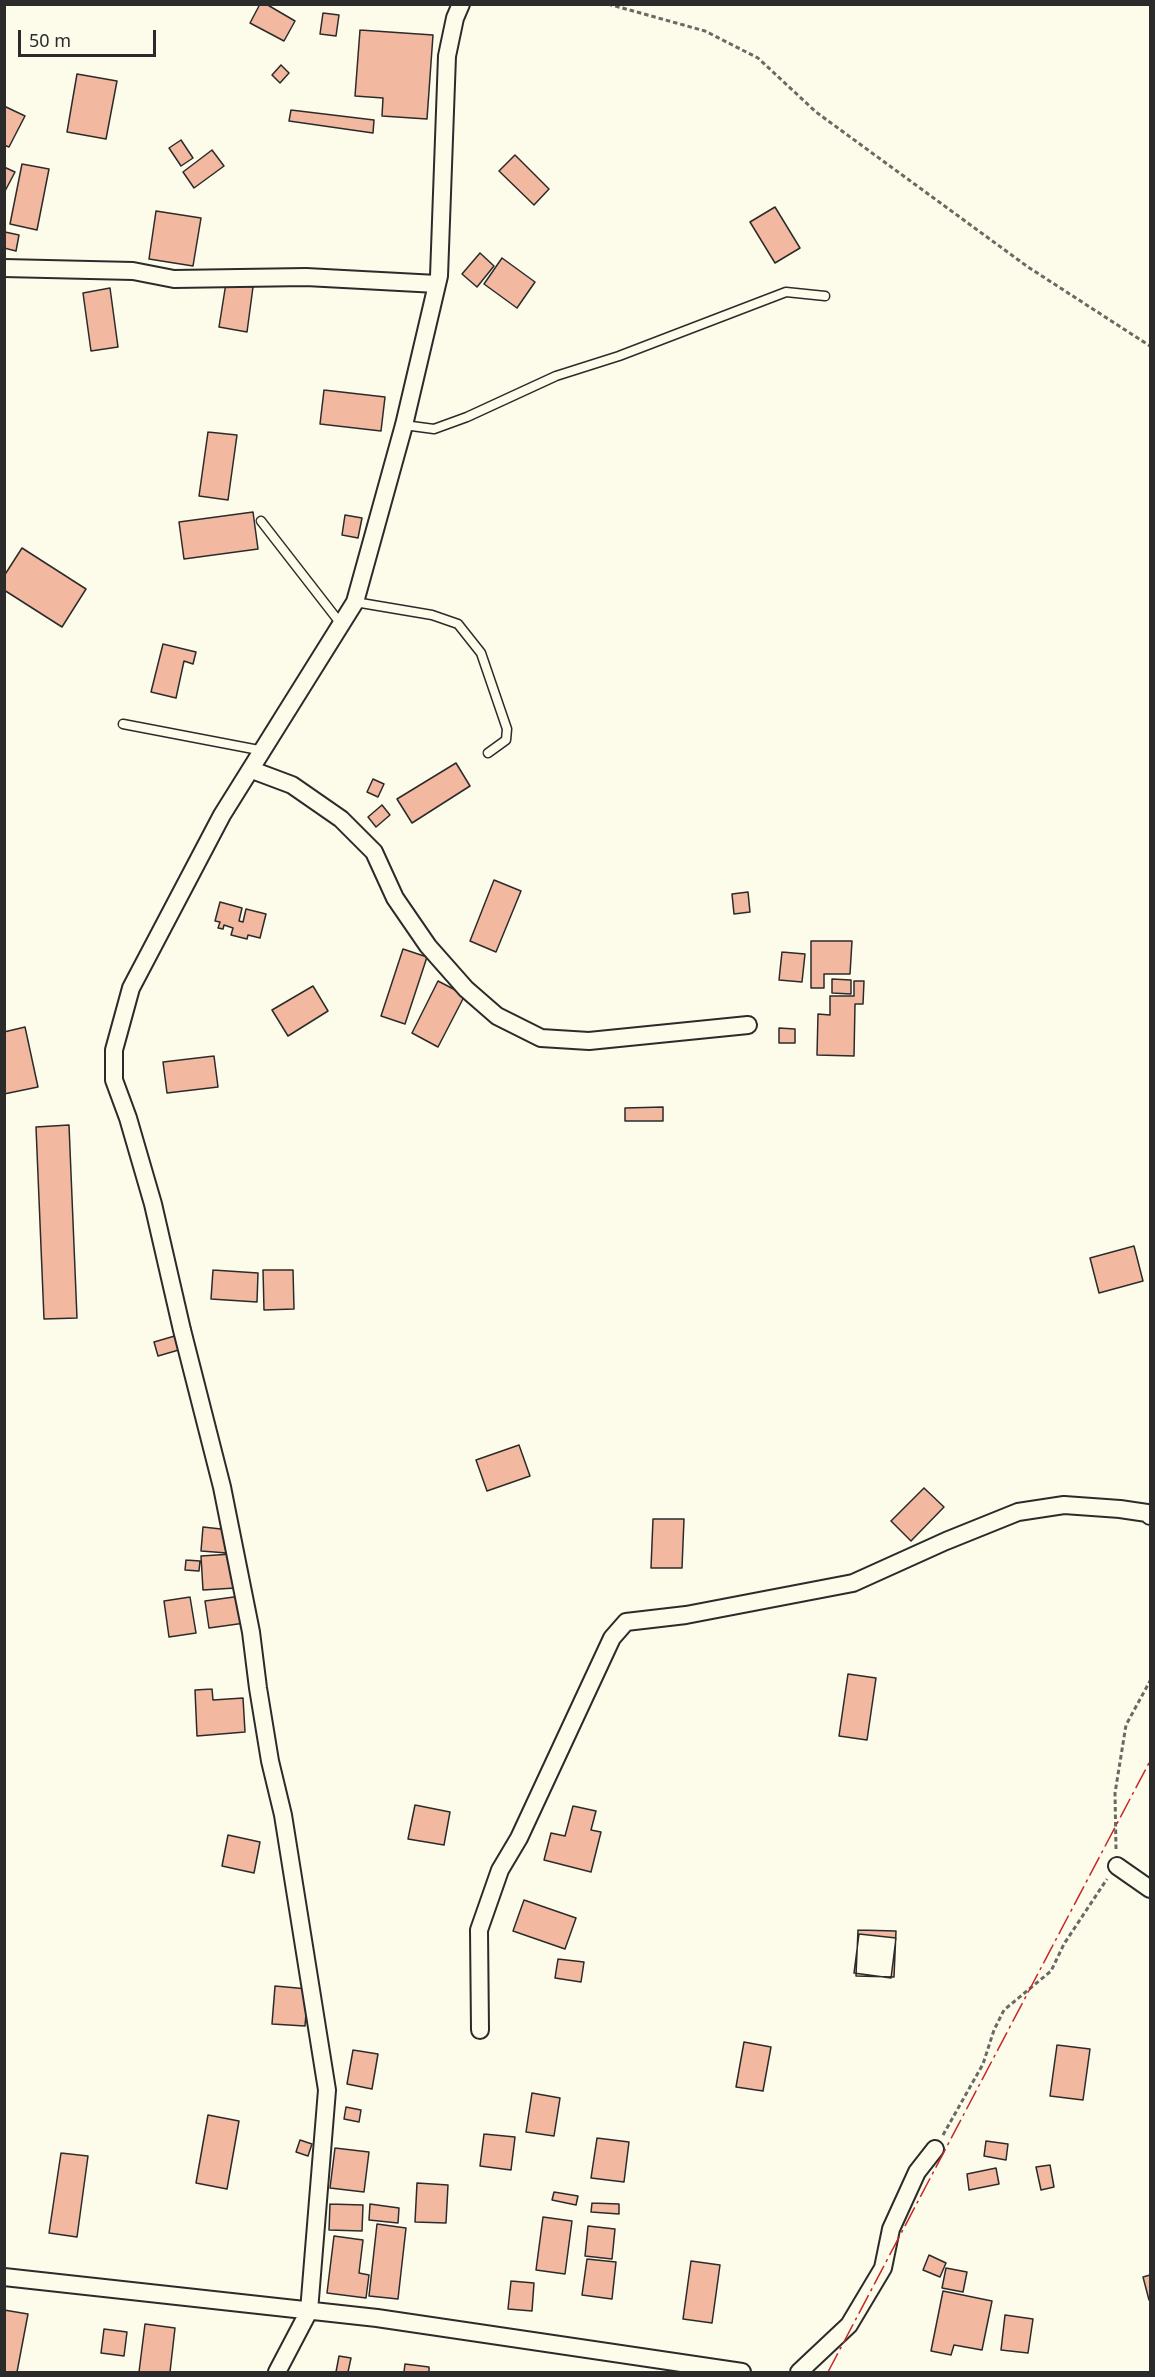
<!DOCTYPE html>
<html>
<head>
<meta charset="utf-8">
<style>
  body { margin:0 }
  #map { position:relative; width:1155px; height:2377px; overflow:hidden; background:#fdfbea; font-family:"Noto Sans",sans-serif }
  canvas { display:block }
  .frame { position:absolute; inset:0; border:6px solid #2b2b2b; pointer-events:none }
  .scale { position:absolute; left:18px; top:30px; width:138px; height:27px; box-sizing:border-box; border:3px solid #2b2b2b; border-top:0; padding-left:8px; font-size:18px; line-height:21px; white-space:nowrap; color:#2b2b2b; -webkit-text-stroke:4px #fdfbea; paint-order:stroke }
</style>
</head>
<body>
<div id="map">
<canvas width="1155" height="2377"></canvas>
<div class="frame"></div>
<div class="scale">50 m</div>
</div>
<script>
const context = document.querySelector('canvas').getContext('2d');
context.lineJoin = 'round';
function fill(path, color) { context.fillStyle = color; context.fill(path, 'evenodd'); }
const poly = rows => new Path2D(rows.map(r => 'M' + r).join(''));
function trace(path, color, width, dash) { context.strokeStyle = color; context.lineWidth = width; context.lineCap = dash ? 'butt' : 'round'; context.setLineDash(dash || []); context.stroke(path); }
const building = poly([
  [260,4,266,4,295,21,284,41,250,23,260,4],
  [323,13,339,15,336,36,320,34,323,13],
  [360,30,433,35,427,119,382,116,383,98,355,96,360,30],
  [281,65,289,73,280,83,272,75,281,65],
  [77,74,117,81,106,139,67,132,77,74],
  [4,106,25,116,9,147,4,145,4,106],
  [291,110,374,120,373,133,289,121,291,110],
  [181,140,193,158,181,166,169,148,181,140],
  [212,150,224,166,194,188,183,172,212,150],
  [515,155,549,189,534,205,499,171,515,155],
  [22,164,49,169,37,230,10,224,22,164],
  [4,167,15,172,4,193,4,167],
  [775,207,800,248,775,263,750,222,775,207],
  [156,211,201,218,193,266,149,259,156,211],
  [5,232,19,235,16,251,4,248,5,232],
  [480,253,494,266,477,287,462,274,480,253],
  [502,258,535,282,517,308,484,284,502,258],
  [226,283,253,287,247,332,219,327,226,283],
  [110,288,118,347,91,351,83,293,110,288],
  [324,390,385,397,381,431,320,424,324,390],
  [208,432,237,435,228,500,199,496,208,432],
  [253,512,258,549,184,559,179,522,253,512],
  [345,515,362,518,358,538,342,535,345,515],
  [22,548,86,589,62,627,4,590,4,576,22,548],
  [163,644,196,652,193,664,184,661,176,698,151,692,163,644],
  [456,763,470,786,412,823,397,799,456,763],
  [373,779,384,784,378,797,367,792,373,779],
  [382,805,390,815,376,827,368,817,382,805],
  [494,880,521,891,496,952,470,941,494,880],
  [748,892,750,912,734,914,732,894,748,892],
  [220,902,242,908,239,921,243,922,246,909,266,914,260,938,248,935,247,939,231,935,233,928,224,925,223,929,218,928,220,922,215,921,220,902],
  [811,941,852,941,850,974,824,974,824,988,811,988,811,941],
  [403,949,427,957,405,1024,381,1016,403,949],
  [782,952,805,954,802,982,779,980,782,952],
  [832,979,851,980,851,994,832,993,832,979],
  [438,981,465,995,438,1047,412,1033,438,981],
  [854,981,864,981,863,1004,855,1004,854,1056,817,1055,818,1014,830,1015,830,996,854,996,854,981],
  [313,986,328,1011,288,1036,272,1010,313,986],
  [25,1027,38,1087,4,1094,4,1032,25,1027],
  [779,1028,795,1029,795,1043,779,1043,779,1028],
  [214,1056,218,1087,167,1093,163,1062,214,1056],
  [663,1107,663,1121,625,1121,625,1108,663,1107],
  [69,1125,77,1318,44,1319,36,1127,69,1125],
  [1134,1246,1143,1281,1099,1293,1090,1258,1134,1246],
  [213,1270,258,1273,257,1302,211,1299,213,1270],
  [263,1270,293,1270,294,1309,264,1310,263,1270],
  [185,1333,189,1347,158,1356,154,1342,185,1333],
  [519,1445,530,1476,487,1491,476,1460,519,1445],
  [924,1488,944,1507,911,1541,891,1521,924,1488],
  [653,1519,684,1519,682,1568,651,1568,653,1519],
  [203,1527,230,1530,227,1553,201,1551,203,1527],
  [232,1554,235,1588,203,1590,201,1556,232,1554],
  [186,1560,200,1561,199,1571,185,1570,186,1560],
  [241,1596,245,1623,209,1628,205,1601,241,1596],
  [190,1597,196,1633,169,1637,164,1601,190,1597],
  [848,1674,876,1678,867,1740,839,1736,848,1674],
  [212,1689,213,1700,243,1698,245,1732,197,1736,195,1690,212,1689],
  [415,1805,450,1812,444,1845,408,1839,415,1805],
  [573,1806,596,1811,591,1830,601,1832,591,1872,544,1860,551,1833,565,1836,573,1806],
  [228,1835,260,1842,254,1873,222,1866,228,1835],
  [524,1900,576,1918,565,1949,513,1931,524,1900],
  [858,1930,896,1931,894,1977,856,1976,858,1930],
  [859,1934,896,1938,891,1978,854,1973,859,1934],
  [558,1959,584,1962,581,1982,555,1978,558,1959],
  [275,1986,308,1989,305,2026,272,2024,275,1986],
  [744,2042,771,2047,763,2091,736,2087,744,2042],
  [1057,2045,1090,2049,1083,2100,1050,2096,1057,2045],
  [353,2050,378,2054,372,2089,347,2084,353,2050],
  [532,2093,560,2098,554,2136,526,2132,532,2093],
  [346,2107,361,2110,359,2122,344,2119,346,2107],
  [208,2115,239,2121,227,2189,196,2183,208,2115],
  [484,2134,515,2137,511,2170,480,2166,484,2134],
  [597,2138,629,2142,624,2182,591,2178,597,2138],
  [300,2140,312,2144,308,2156,296,2152,300,2140],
  [986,2141,1008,2144,1006,2160,984,2156,986,2141],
  [335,2148,369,2152,364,2192,330,2188,335,2148],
  [61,2153,88,2156,77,2237,49,2233,61,2153],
  [1050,2165,1054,2187,1041,2190,1036,2167,1050,2165],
  [996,2168,999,2184,969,2190,967,2174,996,2168],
  [417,2183,448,2185,446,2223,415,2222,417,2183],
  [554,2192,578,2196,576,2205,552,2200,554,2192],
  [592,2203,619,2204,619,2214,591,2212,592,2203],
  [330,2204,363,2205,362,2231,329,2230,330,2204],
  [370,2204,399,2208,398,2223,369,2220,370,2204],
  [543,2217,572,2221,565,2274,536,2270,543,2217],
  [377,2224,406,2228,398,2299,369,2296,377,2224],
  [588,2226,615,2229,612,2259,585,2256,588,2226],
  [334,2236,363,2240,359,2273,369,2275,366,2298,327,2293,334,2236],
  [929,2255,946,2263,940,2277,923,2270,929,2255],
  [587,2259,616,2262,612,2299,582,2295,587,2259],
  [691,2261,720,2265,712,2323,683,2319,691,2261],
  [946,2268,967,2272,963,2292,942,2288,946,2268],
  [1150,2275,1150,2299,1149,2300,1143,2277,1150,2275],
  [511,2281,534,2283,532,2311,508,2309,511,2281],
  [943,2291,992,2301,982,2350,954,2345,951,2355,931,2351,943,2291],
  [4,2310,28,2314,17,2372,4,2372,4,2310],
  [1005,2315,1033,2319,1028,2353,1001,2350,1005,2315],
  [145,2324,175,2328,170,2372,139,2372,145,2324],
  [104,2329,127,2332,124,2356,101,2353,104,2329],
  [339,2356,351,2358,348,2372,336,2372,339,2356],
  [405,2364,429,2367,429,2372,404,2372,405,2364]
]);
const path = poly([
  [608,4,705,31,758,58,816,112,1028,267,1150,346],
  [1116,1849,1115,1793,1126,1725,1150,1681],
  [943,2135,983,2064,994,2030,1004,2010,1051,1971,1064,1944,1107,1879]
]);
const lane = poly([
  [404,425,434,429,467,417,556,376,619,356,786,292,825,296],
  [261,521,341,624],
  [355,602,432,615,458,624,481,653,507,729,506,740,488,753],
  [123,724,264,751]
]);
const street = poly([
  [4,268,133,271,174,279,306,277,437,284],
  [252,770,292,785,341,819,374,852,395,898,428,946,466,989,497,1016,541,1038,589,1041,748,1025],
  [1117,1866,1150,1889],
  [480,2030,479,1930,500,1870,519,1838,612,1638,626,1622,686,1615,853,1583,946,1541,1018,1512,1064,1505,1120,1509,1147,1513,1150,1516],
  [4,2277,377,2318,742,2372],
  [277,2372,309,2311,327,2090,283,1815,270,1761,258,1688,251,1632,222,1487,182,1330,153,1204,128,1118,114,1080,114,1050,131,988,222,815,355,602,404,425,439,276,447,56,455,18,461,4],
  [799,2372,849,2325,883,2268,891,2229,917,2172,935,2149]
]);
const power = poly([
  [828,2372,1150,1761]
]);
fill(building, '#f2b8a0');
trace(building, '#2b2b2b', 1.5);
trace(lane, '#2b2b2b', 11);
trace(street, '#2b2b2b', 20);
trace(path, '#6a6964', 3, [4.5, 3]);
trace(lane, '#fdfbea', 8);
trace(street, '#fdfbea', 16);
trace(power, '#c62828', 1.5, [21, 4.5, 3, 4.5]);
</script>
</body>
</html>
